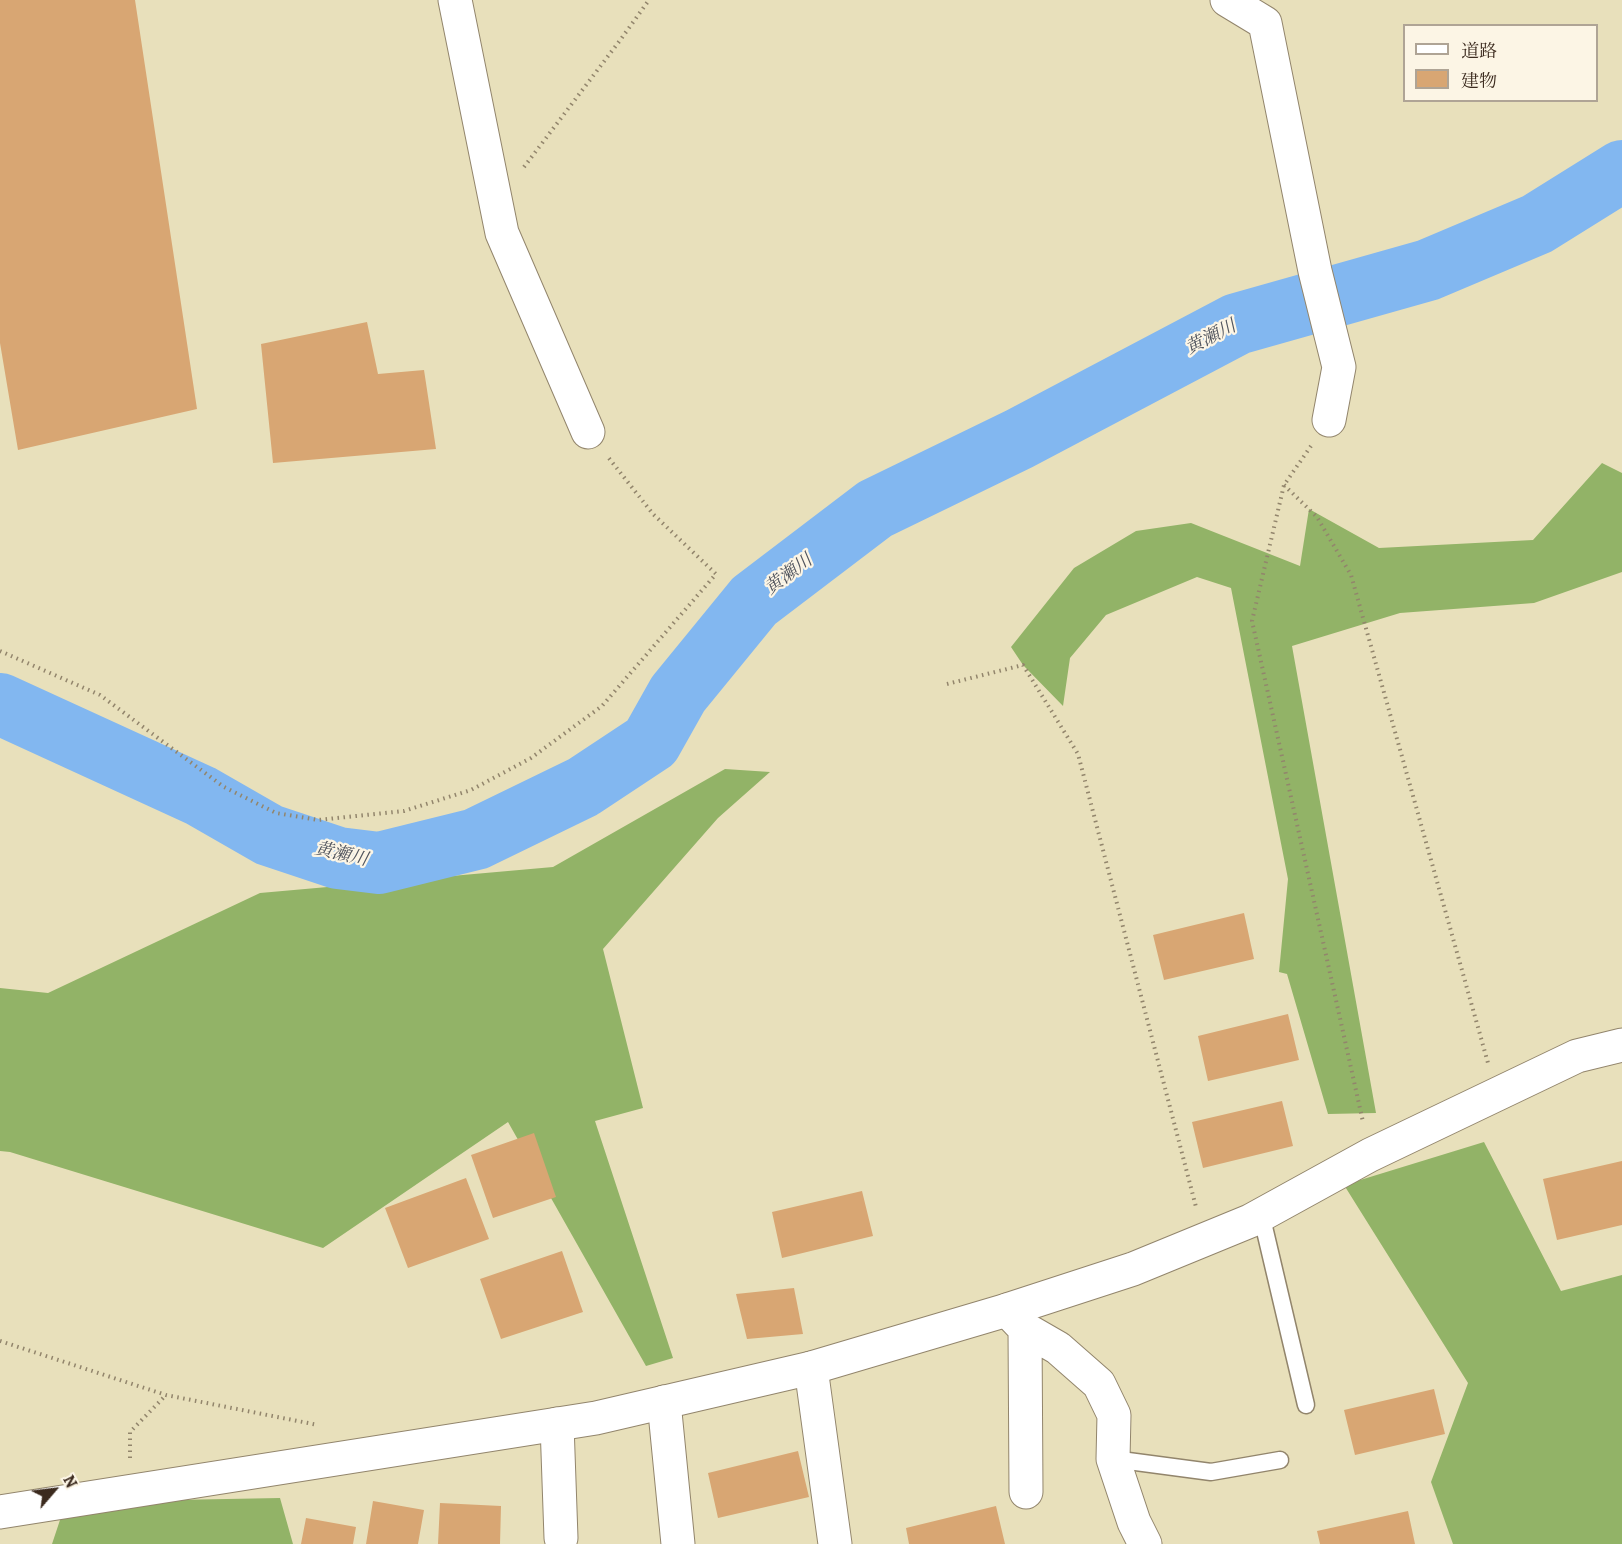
<!DOCTYPE html>
<html>
<head>
<meta charset="utf-8">
<style>
  body { margin:0 }
  #map { position:relative; width:1622px; height:1544px; overflow:hidden; background:#e8e0bb; font-family:Alegreya,"Noto Serif JP",serif }
  canvas { display:block }
  .legend { position:absolute; left:1403px; top:24px; width:195px; height:78px; box-sizing:border-box; background:#fcf5e5; border:2px solid #afa495; margin:0; padding:8px 10px; list-style:none; font-size:18px; color:#3b2a1e }
  .legend li { display:flex; align-items:center; gap:12px; height:30px }
  .legend b { width:30px; border:2px solid #afa495 }
  .north { position:absolute; left:24px; top:1460px; width:60px; height:60px; -webkit-text-stroke:4px #fcf5e5; paint-order:stroke; rotate:62deg; font-size:16px; font-weight:700; line-height:24px; text-align:center; color:#3b2a1e }
  .north::after { content:''; display:block; margin:auto; width:21px; height:27px; background:#3b2a1e; clip-path:polygon(50% 0,100% 100%,50% 72%,0 100%) }
</style>
</head>
<body>
<div id="map">
<canvas width="1622" height="1544"></canvas>
<ul class="legend">
<li><b style="height:8px;background:#fff"></b>道路</li>
<li><b style="height:16px;background:#d8a673"></b>建物</li>
</ul>
<div class="north">N</div>
</div>
<script>
const context = document.querySelector('canvas').getContext('2d');
context.lineJoin = 'round';
function fill(path, color) { context.fillStyle = color; context.fill(path, 'evenodd'); }
const poly = rows => new Path2D(rows.map(r => 'M' + r).join(''));
function trace(path, color, width, dash) { context.strokeStyle = color; context.lineWidth = width; context.lineCap = dash ? 'butt' : 'round'; context.setLineDash(dash || []); context.stroke(path); }
function drawText(font, color, halo, rows, align = 'center') {
  context.font = font + ' Alegreya,"Noto Serif JP",serif'; context.lineWidth = 4.5; context.setLineDash([]); context.textBaseline = 'middle'; context.strokeStyle = halo; context.fillStyle = color; for (const [text, x, y, turn = 0] of rows) {
    context.save(); context.translate(x, y); context.rotate((+turn || 0) * Math.PI / 180); context.textAlign = isNaN(turn) ? turn : align; if (halo) context.strokeText(text, 0, 0); context.fillText(text, 0, 0); context.restore();
  }
}
const forest = poly([
  [1602,463,1622,473,1622,572,1534,603,1400,613,1292,646,1376,1113,1328,1114,1287,974,1279,972,1288,879,1231,588,1197,577,1106,615,1070,658,1063,706,1023,665,1011,647,1074,568,1136,531,1191,523,1300,566,1309,509,1379,548,1533,540],
  [725,769,770,772,718,818,603,949,643,1108,595,1121,673,1358,646,1366,508,1122,323,1248,10,1152,0,1151,0,988,48,993,260,893,553,867],
  [1484,1142,1561,1291,1622,1275,1622,1544,1453,1544,1431,1482,1468,1383,1344,1185],
  [280,1498,293,1544,52,1544,66,1502]
]);
const river = poly([
  [0,704,201,796,269,835,338,858,379,863,476,839,583,787,651,742,678,694,754,601,875,509,1019,439,1237,324,1428,270,1537,224,1622,171]
]);
const building = poly([
  [0,0,135,0,197,409,18,450,0,343],
  [367,322,378,374,424,370,436,449,273,463,261,344],
  [1244,913,1254,959,1164,980,1153,935],
  [1288,1014,1299,1060,1208,1081,1198,1036],
  [1282,1101,1293,1146,1203,1168,1192,1122],
  [534,1133,556,1197,493,1218,471,1155],
  [1622,1161,1622,1225,1557,1240,1543,1179],
  [466,1178,489,1239,408,1268,385,1208],
  [862,1191,873,1236,782,1258,772,1212],
  [562,1251,583,1312,501,1339,480,1279],
  [794,1288,803,1334,747,1339,736,1294],
  [1434,1389,1445,1434,1355,1455,1344,1410],
  [798,1451,809,1497,718,1518,708,1473],
  [373,1501,424,1510,418,1544,366,1544],
  [440,1503,501,1506,500,1544,438,1544],
  [996,1506,1005,1544,909,1544,906,1528],
  [1408,1511,1415,1544,1320,1544,1317,1531],
  [306,1518,356,1527,353,1544,301,1544]
]);
const path = poly([
  [524,167,621,39,649,0],
  [1311,446,1284,485,1252,621,1363,1122],
  [1284,485,1317,517,1351,575,1488,1063],
  [0,651,100,695,224,787,276,813,318,820,404,811,471,790,531,758,602,706,716,574,653,514,608,457],
  [947,684,1023,665,1078,754,1196,1207],
  [0,1341,166,1395,318,1425],
  [130,1458,130,1432,166,1395]
]);
const service = poly([
  [1261,1214,1306,1405],
  [1113,1459,1211,1472,1280,1460]
]);
const minor = poly([
  [455,0,502,233,588,432],
  [1227,0,1265,23,1315,271,1339,367,1329,420],
  [1007,1310,1025,1329,1058,1348,1099,1384,1114,1415,1113,1459,1134,1522,1145,1544],
  [1025,1329,1026,1492],
  [811,1368,835,1544],
  [664,1402,678,1544],
  [557,1424,561,1538]
]);
const tertiary = poly([
  [0,1512,596,1418,811,1368,1007,1310,1133,1269,1250,1221,1370,1155,1577,1056,1622,1045]
]);
const waterNames = [
  ["黄瀬川",1211,338,-27],
  ["黄瀬川",789,575,-37],
  ["黄瀬川",341,855,13]
];
fill(forest, '#92b367');
trace(river, '#82b7f0', 62);
fill(building, '#d8a673');
trace(service, '#92856c', 19);
trace(minor, '#92856c', 35);
trace(tertiary, '#92856c', 35);
trace(path, '#92856c', 4, [1.5, 4.5]);
trace(service, '#fff', 16);
trace(minor, '#fff', 33);
trace(tertiary, '#fff', 33);
drawText('italic 18px', '#50545d', '#fcf5e5', waterNames);
</script>
</body>
</html>
